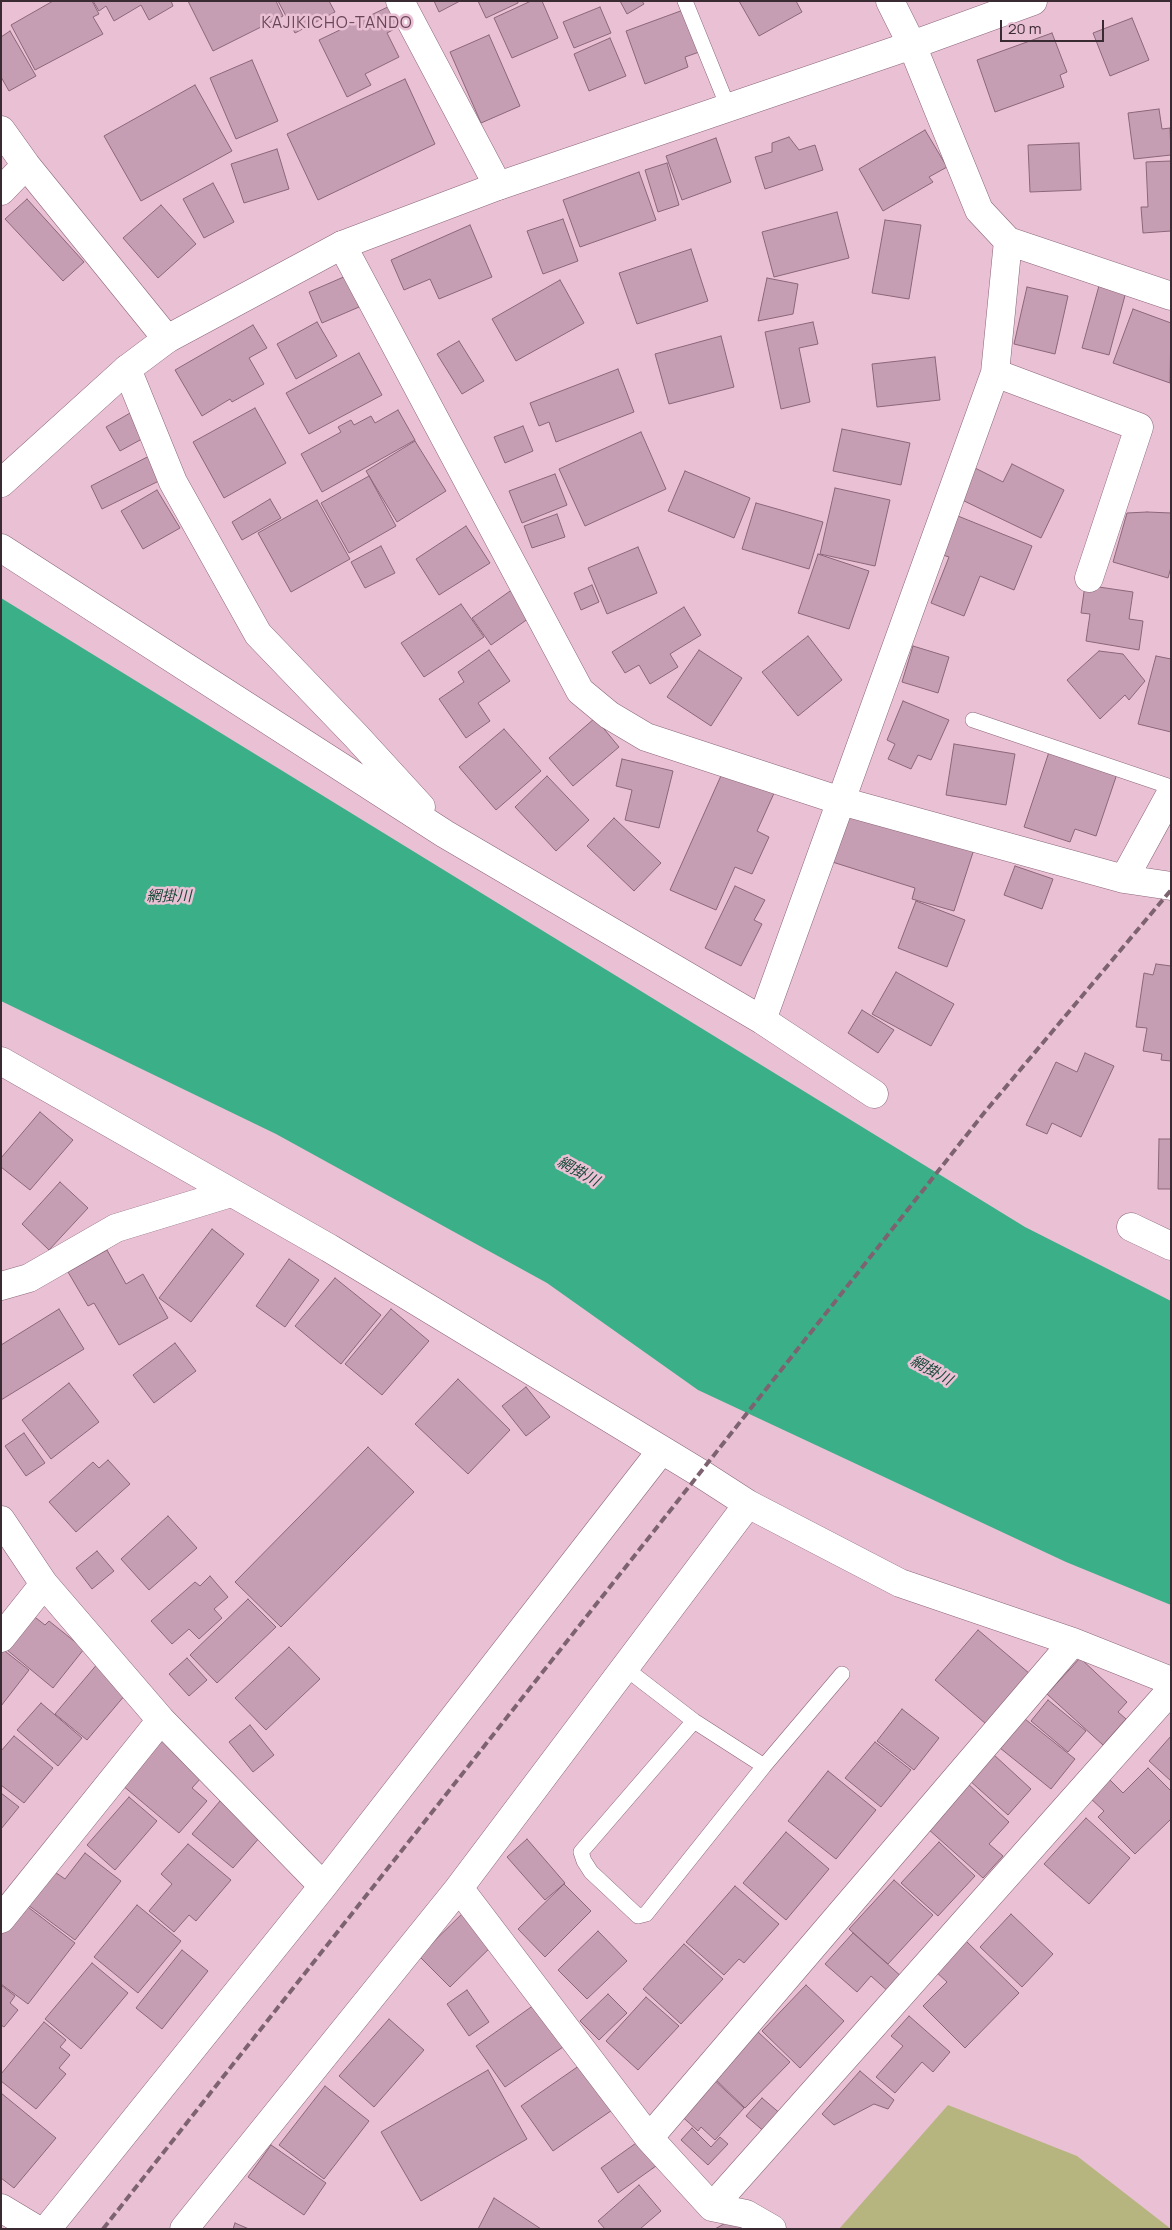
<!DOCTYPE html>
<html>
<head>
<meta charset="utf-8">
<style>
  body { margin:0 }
  #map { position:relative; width:1172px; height:2230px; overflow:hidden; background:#eac0d5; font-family:Manrope,sans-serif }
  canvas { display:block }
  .frame { position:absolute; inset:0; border:2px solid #3a2a32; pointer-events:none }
  .scale { position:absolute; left:1000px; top:20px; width:104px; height:22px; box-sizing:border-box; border:2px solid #3a2a32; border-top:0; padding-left:6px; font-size:15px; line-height:18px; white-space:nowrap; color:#3a2a32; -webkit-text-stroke:4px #eac0d5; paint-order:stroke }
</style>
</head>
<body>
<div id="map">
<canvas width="1172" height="2230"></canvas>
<div class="frame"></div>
<div class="scale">20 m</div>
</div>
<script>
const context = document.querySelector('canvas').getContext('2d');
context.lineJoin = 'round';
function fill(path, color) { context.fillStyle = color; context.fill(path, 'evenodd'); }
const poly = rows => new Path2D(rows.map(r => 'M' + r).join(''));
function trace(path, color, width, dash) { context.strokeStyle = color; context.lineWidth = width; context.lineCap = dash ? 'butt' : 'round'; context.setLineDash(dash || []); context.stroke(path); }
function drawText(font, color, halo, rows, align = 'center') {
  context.font = font + ' Manrope,"Noto Sans JP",sans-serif'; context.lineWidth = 5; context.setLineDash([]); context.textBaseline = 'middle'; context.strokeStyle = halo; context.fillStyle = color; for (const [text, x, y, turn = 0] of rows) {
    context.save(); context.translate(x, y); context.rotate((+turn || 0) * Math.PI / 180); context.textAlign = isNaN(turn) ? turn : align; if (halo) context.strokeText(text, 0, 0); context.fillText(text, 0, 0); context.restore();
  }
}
const green = poly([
  [948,2105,1077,2156,1171,2229,839,2229]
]);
const water = poly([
  [1,598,1025,1227,1171,1301,1171,1605,1066,1562,698,1390,547,1283,276,1134,1,1001]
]);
const building = poly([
  [53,1,92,1,99,14,93,17,103,34,35,70,11,25,53,1],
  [93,1,171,1,173,6,149,20,141,5,114,21,106,6,99,11,93,1],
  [188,1,276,1,283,16,213,51,188,1],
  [278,1,329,1,335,12,295,33,278,1],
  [434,1,460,1,439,12,434,1],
  [478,1,518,1,518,3,486,18,478,1],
  [531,1,542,1,558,38,512,58,494,18,531,1],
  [620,1,642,1,644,4,627,14,620,1],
  [739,1,796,1,802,12,759,36,739,1],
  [394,4,404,24,387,33,399,57,365,74,371,85,347,97,319,40,394,4],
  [600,7,611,33,574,48,563,22,600,7],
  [686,9,702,51,685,57,688,67,645,84,626,31,686,9],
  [1132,18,1149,60,1110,76,1093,33,1132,18],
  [10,31,36,76,9,91,1,77,1,37,10,31],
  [1052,33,1067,72,1060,75,1064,87,995,112,977,60,1052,33],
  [489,35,520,106,481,123,450,52,489,35],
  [610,38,626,76,589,91,574,54,610,38],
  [252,60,278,121,236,139,210,78,252,60],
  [405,79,435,144,318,200,287,134,405,79],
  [195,85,232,151,141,201,104,136,195,85],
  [1159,109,1162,129,1170,128,1171,155,1134,159,1128,113,1159,109],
  [925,130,947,167,929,177,933,182,883,211,859,169,925,130],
  [789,137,799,150,815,145,823,170,765,189,755,157,772,152,772,143,789,137],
  [716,138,731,182,682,200,666,156,716,138],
  [1079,143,1081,190,1030,192,1028,145,1079,143],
  [277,149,289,189,244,203,231,164,277,149],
  [1171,161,1171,231,1143,233,1141,207,1148,207,1146,162,1171,161],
  [667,163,679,205,658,212,645,170,667,163],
  [639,172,656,220,580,247,563,200,639,172],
  [213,183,234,222,204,238,183,199,213,183],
  [27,199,84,262,63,281,5,219,27,199],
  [161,205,196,244,158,278,123,238,161,205],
  [837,212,849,258,774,277,762,232,837,212],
  [563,219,578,261,543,274,527,231,563,219],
  [885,220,921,225,909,299,872,293,885,220],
  [470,225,492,277,439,299,430,279,404,290,391,260,470,225],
  [691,249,708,301,637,324,619,273,691,249],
  [346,276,359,307,322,323,309,292,346,276],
  [767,278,798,284,793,314,758,321,767,278],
  [560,280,584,323,516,361,492,319,560,280],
  [1100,282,1127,288,1109,355,1082,348,1100,282],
  [1027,287,1068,296,1055,354,1014,344,1027,287],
  [1133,309,1171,323,1170,383,1113,363,1133,309],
  [317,322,337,356,296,379,277,344,317,322],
  [813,322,818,344,799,348,810,402,781,409,765,332,813,322],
  [253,325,267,348,249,358,264,384,232,402,230,399,202,416,175,370,253,325],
  [721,336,734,387,669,404,655,354,721,336],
  [459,341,484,381,462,394,437,354,459,341],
  [359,353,382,395,309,434,286,393,359,353],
  [935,357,940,400,877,407,872,364,935,357],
  [618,369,634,412,556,442,549,422,539,426,530,403,618,369],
  [255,408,286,463,224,498,193,442,255,408],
  [137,409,151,434,120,451,106,427,137,409],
  [398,410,415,440,322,492,301,454,341,432,338,427,351,420,354,425,371,416,375,423,398,410],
  [523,426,533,451,505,463,494,437,523,426],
  [842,429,910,443,901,485,833,471,842,429],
  [641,432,666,489,585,526,559,469,641,432],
  [415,441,446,491,397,522,366,471,415,441],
  [157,452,169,476,102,509,91,486,157,452],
  [1012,464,1064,490,1041,538,958,498,973,467,1003,482,1012,464],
  [685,471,750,498,734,538,668,511,685,471],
  [555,474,567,505,522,523,509,491,555,474],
  [369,476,396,526,349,553,321,503,369,476],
  [835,488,890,500,875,566,820,554,835,488],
  [157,490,180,528,143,549,121,511,157,490],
  [270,499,281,518,242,540,232,522,270,499],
  [317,500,350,559,291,592,258,533,317,500],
  [756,503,823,522,809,569,742,549,756,503],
  [1147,512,1171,513,1171,567,1168,578,1113,562,1127,513,1147,512],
  [557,514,565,537,532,548,524,526,557,514],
  [953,514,1032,546,1014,590,980,576,964,616,931,603,949,557,937,553,953,514],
  [466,526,490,563,439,595,416,559,466,526],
  [381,546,395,573,365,588,351,562,381,546],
  [638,547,657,593,607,614,588,568,638,547],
  [818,554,869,571,849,629,798,613,818,554],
  [592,585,599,602,581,610,574,593,592,585],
  [1085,585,1133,592,1129,619,1143,621,1139,650,1086,641,1090,614,1081,613,1085,585],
  [513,589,532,616,491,645,472,618,513,589],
  [461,604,484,637,424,677,401,643,461,604],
  [684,607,701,635,670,654,678,667,650,684,639,665,625,673,612,652,684,607],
  [808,636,842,680,798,716,762,672,808,636],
  [913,646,949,657,938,693,902,682,913,646],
  [489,650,510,681,478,703,490,721,466,738,439,699,464,682,458,672,489,650],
  [699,650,742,678,711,726,667,697,699,650],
  [1099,651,1123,654,1145,681,1129,700,1125,695,1100,719,1067,680,1099,651],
  [1156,656,1171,659,1171,732,1138,724,1156,656],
  [903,701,949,720,931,760,918,755,911,769,888,759,895,744,887,740,903,701],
  [595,718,619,747,573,786,549,758,595,718],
  [504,729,541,771,496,810,459,767,504,729],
  [954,744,1015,754,1006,805,946,795,954,744],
  [1050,749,1118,771,1096,836,1075,829,1070,842,1024,827,1050,749],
  [622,759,673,771,659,828,625,820,632,790,616,786,622,759],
  [724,769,775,791,757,831,769,837,752,874,735,867,716,910,670,890,724,769],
  [547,776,589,820,556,851,515,807,547,776],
  [845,802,976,843,954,911,912,899,915,888,826,860,845,802],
  [614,818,661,863,634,891,587,846,614,818],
  [1015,866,1053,879,1042,909,1004,895,1015,866],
  [735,886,765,900,754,920,762,924,741,966,705,948,735,886],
  [916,901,965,920,947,967,898,948,916,901],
  [1156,964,1171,966,1171,1061,1161,1060,1162,1054,1143,1051,1147,1028,1136,1027,1144,973,1153,975,1156,964],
  [896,972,954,1004,931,1046,872,1014,896,972],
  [862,1010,894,1030,878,1053,848,1033,862,1010],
  [1085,1053,1114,1066,1081,1137,1052,1123,1047,1134,1026,1125,1056,1062,1077,1072,1085,1053],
  [40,1112,73,1140,30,1190,1,1167,1,1158,40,1112],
  [1159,1139,1171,1139,1171,1189,1158,1189,1159,1139],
  [60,1182,88,1208,49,1250,22,1224,60,1182],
  [212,1229,244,1254,191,1322,159,1298,212,1229],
  [107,1250,126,1284,143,1274,168,1318,119,1345,94,1303,88,1306,68,1272,107,1250],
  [289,1259,319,1280,285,1327,256,1306,289,1259],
  [335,1278,381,1315,341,1364,295,1326,335,1278],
  [59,1309,84,1349,1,1400,1,1345,59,1309],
  [391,1309,429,1341,382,1395,345,1364,391,1309],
  [175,1343,196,1371,154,1403,133,1375,175,1343],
  [458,1379,510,1430,468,1474,415,1424,458,1379],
  [69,1383,99,1422,51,1459,22,1420,69,1383],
  [526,1387,550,1417,526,1436,502,1406,526,1387],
  [24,1433,45,1463,26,1476,5,1446,24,1433],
  [368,1447,414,1492,281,1627,235,1582,368,1447],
  [108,1460,130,1484,76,1532,49,1502,93,1462,99,1468,108,1460],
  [168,1516,197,1548,149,1590,121,1559,168,1516],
  [97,1551,114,1571,92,1589,76,1568,97,1551],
  [210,1576,228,1597,214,1609,222,1618,199,1639,189,1629,172,1644,151,1621,195,1582,200,1586,210,1576],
  [248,1599,276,1627,217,1683,190,1655,248,1599],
  [27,1611,45,1625,49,1621,84,1649,53,1688,1,1645,27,1611],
  [978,1630,1036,1679,993,1730,935,1680,978,1630],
  [289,1647,320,1679,266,1730,235,1698,289,1647],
  [1,1648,29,1670,1,1706,1,1648],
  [187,1658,207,1680,189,1696,169,1674,187,1658],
  [1080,1658,1127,1702,1118,1712,1126,1719,1103,1745,1047,1694,1080,1658],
  [99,1662,131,1688,87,1740,55,1714,99,1662],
  [1048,1700,1086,1731,1068,1752,1031,1721,1048,1700],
  [41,1703,82,1738,58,1766,17,1730,41,1703],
  [902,1709,939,1738,914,1770,877,1741,902,1709],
  [1025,1719,1075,1759,1051,1789,1000,1748,1025,1719],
  [250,1725,274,1755,253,1772,229,1742,250,1725],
  [167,1734,209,1769,192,1788,207,1801,179,1833,122,1785,167,1734],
  [14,1736,53,1768,24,1803,1,1785,1,1751,14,1736],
  [1171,1736,1171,1781,1149,1761,1171,1736],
  [875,1742,911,1770,881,1807,845,1778,875,1742],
  [993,1754,1031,1789,1008,1815,969,1780,993,1754],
  [1148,1768,1171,1791,1171,1819,1135,1854,1098,1817,1104,1811,1088,1796,1107,1777,1123,1793,1148,1768],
  [828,1771,876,1810,836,1859,788,1821,828,1771],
  [967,1783,1009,1822,989,1844,1003,1856,983,1878,927,1828,967,1783],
  [1,1793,19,1807,1,1829,1,1793],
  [226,1794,267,1829,233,1868,192,1834,226,1794],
  [129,1797,157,1821,115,1870,87,1845,129,1797],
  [1086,1818,1130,1858,1089,1904,1044,1864,1086,1818],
  [786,1832,829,1869,786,1920,743,1883,786,1832],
  [527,1839,565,1883,545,1900,507,1857,527,1839],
  [939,1842,975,1876,938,1916,901,1883,939,1842],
  [188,1844,231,1880,196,1921,189,1915,174,1932,149,1911,172,1884,161,1874,188,1844],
  [85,1853,121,1881,75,1940,24,1902,49,1868,65,1879,85,1853],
  [894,1880,933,1915,888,1964,849,1929,894,1880],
  [564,1884,591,1911,545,1957,518,1929,564,1884],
  [735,1886,779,1924,744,1963,739,1959,724,1975,686,1942,735,1886],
  [24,1904,75,1943,28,2004,1,1984,1,1933,24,1904],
  [137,1905,181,1941,138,1993,94,1957,137,1905],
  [467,1909,498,1940,450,1987,419,1956,467,1909],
  [1011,1914,1053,1954,1022,1987,980,1947,1011,1914],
  [598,1931,627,1961,587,1999,558,1970,598,1931],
  [853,1933,903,1978,890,1993,871,1976,857,1992,825,1964,853,1933],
  [964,1939,1019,1993,965,2048,923,2006,947,1982,934,1970,964,1939],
  [684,1944,723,1979,681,2024,643,1989,684,1944],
  [182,1950,208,1971,162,2029,136,2008,182,1950],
  [92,1963,128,1993,81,2049,45,2019,92,1963],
  [1,1985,15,1996,10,2003,18,2010,4,2027,1,2025,1,1985],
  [806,1985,844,2021,800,2068,762,2031,806,1985],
  [467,1990,489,2022,469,2036,447,2004,467,1990],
  [608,1994,627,2013,599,2040,580,2021,608,1994],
  [646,1997,679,2026,638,2070,606,2041,646,1997],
  [534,2005,563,2047,505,2087,476,2046,534,2005],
  [909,2016,950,2052,933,2072,922,2062,895,2093,876,2077,903,2046,891,2036,909,2016],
  [389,2019,424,2050,374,2107,339,2076,389,2019],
  [44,2022,66,2040,60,2047,70,2055,59,2068,66,2074,36,2109,1,2081,1,2074,44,2022],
  [757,2031,790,2062,745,2108,713,2077,757,2031],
  [586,2061,618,2106,553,2151,521,2106,586,2061],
  [488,2070,527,2139,421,2201,381,2132,488,2070],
  [860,2071,894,2100,888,2109,874,2104,834,2125,822,2114,860,2071],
  [710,2076,744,2108,715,2140,701,2127,698,2131,677,2112,710,2076],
  [325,2086,369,2121,324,2179,279,2145,325,2086],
  [1,2093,56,2138,14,2188,1,2178,1,2093],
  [762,2098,782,2115,766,2133,746,2116,762,2098],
  [692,2128,711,2147,720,2137,728,2144,708,2165,681,2140,692,2128],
  [639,2141,656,2166,618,2193,601,2168,639,2141],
  [271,2145,326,2183,304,2215,248,2177,271,2145],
  [639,2185,661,2211,640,2229,605,2229,598,2221,639,2185],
  [494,2198,541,2229,478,2229,494,2198],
  [736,2217,743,2229,715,2229,736,2217],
  [235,2223,249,2229,233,2229,235,2223]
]);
const service = poly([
  [685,1,728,107],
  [973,720,1171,787],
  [625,1668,694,1721,764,1766,842,1674],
  [694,1721,581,1852,584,1861,591,1872,638,1916,646,1914,764,1766]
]);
const minor = poly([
  [400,1,498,186],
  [890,1,912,45,979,210,1008,241,1171,296],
  [1,130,26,165,167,339],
  [1,191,26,165],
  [342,245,580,691,609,715,646,737,841,801,1124,879,1171,886],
  [127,369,173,482,258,634,356,736,421,807],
  [995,373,1139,427,1089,578],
  [1,548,445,834,762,1020,874,1094],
  [1124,879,1171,793],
  [762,1020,995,373,1008,241],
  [1,1061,329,1248,700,1473,748,1504,900,1583,1073,1642,1171,1681],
  [1131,1227,1171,1246],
  [1,1286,29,1278,116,1228,231,1193],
  [1,1520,44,1584,161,1720,323,1886],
  [1,1638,44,1584],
  [459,1888,649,2138,712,2207,746,2214,772,2229],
  [1,1919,161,1720],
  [649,2138,1073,1642],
  [712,2207,1171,1690],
  [1,2208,36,2229],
  [47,2229,323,1886,661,1451],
  [184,2229,459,1888,748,1504]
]);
const tertiary = poly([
  [1,483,127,369,167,339,342,245,498,186,912,45,1033,1]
]);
const rail = poly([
  [103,2229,984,1113,1171,890]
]);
const waterNames = [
  ["網掛川",169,897],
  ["網掛川",578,1172,29],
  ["網掛川",931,1371,29]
];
const quarterNames = [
  ["KAJIKICHO-TANDO",337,24]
];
fill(green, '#b6b57f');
fill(water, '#3baf87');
fill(building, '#c69eb3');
trace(building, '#8b6679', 1);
trace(service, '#8b6679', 16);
trace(minor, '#8b6679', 29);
trace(tertiary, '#8b6679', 29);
trace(service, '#fff', 15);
trace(minor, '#fff', 28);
trace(tertiary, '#fff', 28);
trace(rail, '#7d6370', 4, [8, 4]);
drawText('italic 15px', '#184837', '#eac0d5', waterNames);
context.letterSpacing = '1px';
drawText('16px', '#684557', '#eac0d5', quarterNames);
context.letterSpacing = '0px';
</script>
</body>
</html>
